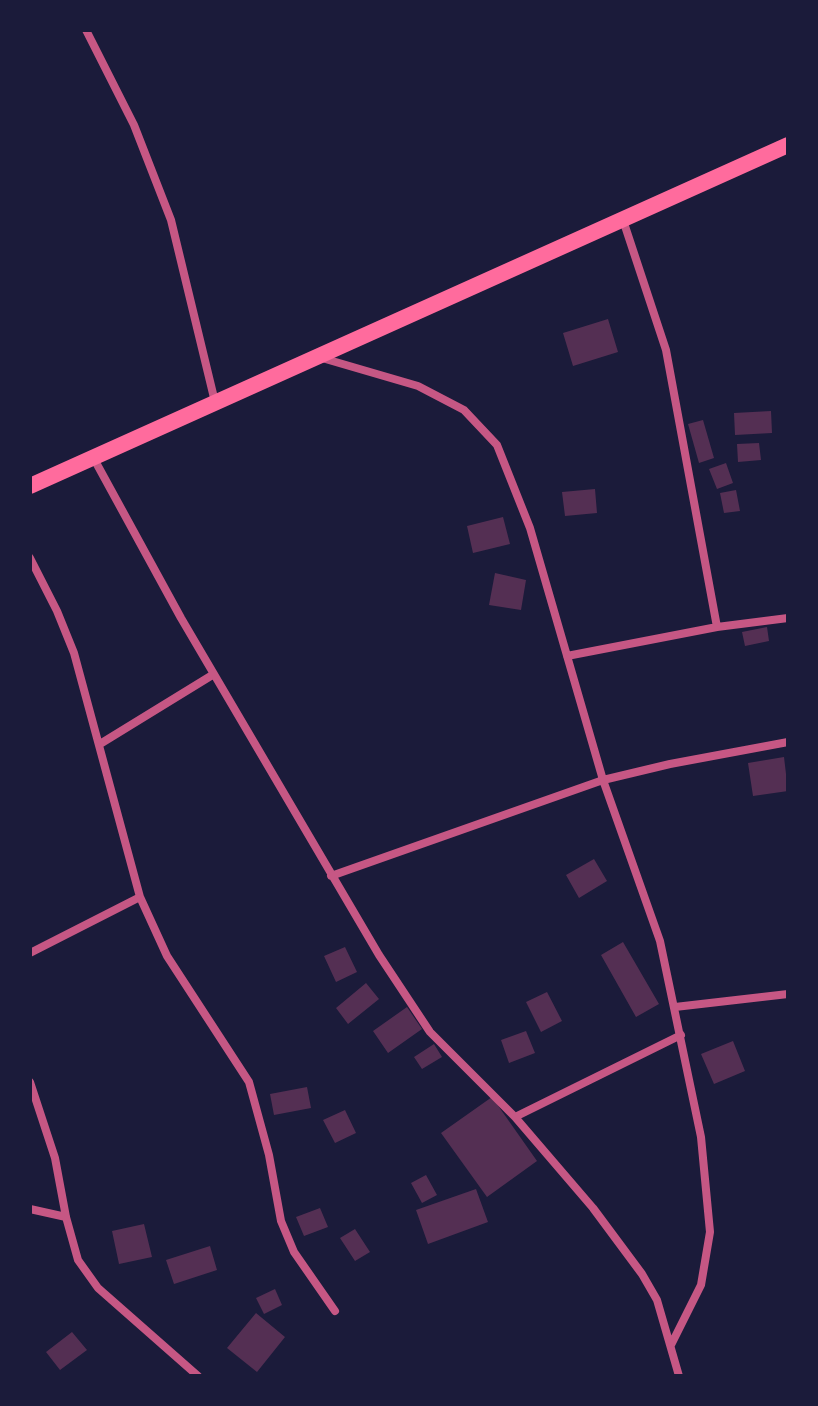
<!DOCTYPE html>
<html>
<head>
<meta charset="utf-8">
<style>
  body { margin:0 }
  #map { position:relative; width:818px; height:1406px; overflow:hidden; background:#1b1b3a; font-family:Mulish,sans-serif }
  canvas { display:block }
  .frame { position:absolute; inset:0; border:32px solid #1b1b3a; pointer-events:none }
</style>
</head>
<body>
<div id="map">
<canvas width="818" height="1406"></canvas>
<div class="frame"></div>
</div>
<script>
const context = document.querySelector('canvas').getContext('2d');
context.lineJoin = 'round';
function fill(path, color) { context.fillStyle = color; context.fill(path, 'evenodd'); }
const poly = rows => new Path2D(rows.map(r => 'M' + r).join(''));
function trace(path, color, width, dash) { context.strokeStyle = color; context.lineWidth = width; context.lineCap = dash ? 'butt' : 'round'; context.setLineDash(dash || []); context.stroke(path); }
const building = poly([
  [608,319,618,352,573,366,563,333],
  [771,411,772,433,735,435,734,413],
  [703,420,714,458,699,463,688,424],
  [759,443,761,460,738,462,737,444],
  [726,463,733,483,717,489,709,469],
  [595,489,597,513,565,516,562,492],
  [736,490,740,511,724,513,720,493],
  [503,517,510,544,473,553,467,526],
  [495,573,526,580,521,610,489,605],
  [767,627,769,641,745,646,742,632],
  [784,757,788,791,753,796,748,763],
  [594,859,607,881,579,898,566,875],
  [623,942,659,1004,636,1017,601,955],
  [345,947,357,972,336,982,324,956],
  [366,983,379,999,348,1024,336,1008],
  [547,992,562,1021,541,1032,526,1002],
  [407,1007,422,1029,388,1053,373,1031],
  [526,1031,535,1053,509,1063,501,1040],
  [733,1041,745,1071,714,1084,701,1054],
  [434,1044,442,1057,422,1069,414,1057],
  [307,1087,311,1108,274,1115,270,1094],
  [492,1097,537,1161,487,1197,441,1133],
  [345,1110,356,1133,335,1143,323,1120],
  [426,1175,437,1195,422,1203,411,1183],
  [476,1189,488,1222,428,1244,416,1210],
  [320,1208,328,1227,304,1236,296,1217],
  [144,1224,152,1257,119,1264,112,1231],
  [355,1229,370,1252,355,1261,340,1238],
  [210,1246,217,1270,174,1284,166,1260],
  [275,1289,282,1305,264,1314,256,1298],
  [256,1313,285,1337,257,1372,227,1348],
  [72,1332,87,1350,60,1370,46,1352]
]);
const minor = poly([
  [86,30,134,125,171,220,215,402],
  [623,220,666,350,717,627],
  [322,358,418,386,464,410,497,445,530,528,603,780,660,941,701,1137,710,1232,701,1285,671,1345],
  [93,457,181,618,379,955,430,1032,515,1117,593,1208,642,1274,657,1300,679,1376],
  [30,558,57,611,74,653,140,897,167,956,249,1082,269,1155,281,1221,294,1252,335,1311],
  [567,656,717,627,788,618],
  [100,744,214,674],
  [331,876,603,780,670,764,788,742],
  [30,953,140,897],
  [675,1007,788,994],
  [30,1082,55,1158,66,1217,78,1260,98,1288,198,1376],
  [515,1117,681,1035],
  [30,1209,66,1217]
]);
const trunk = poly([
  [30,486,788,145]
]);
fill(building, '#542f53');
trace(minor, '#c65784', 8);
trace(trunk, '#ff6b9d', 16);
</script>
</body>
</html>
